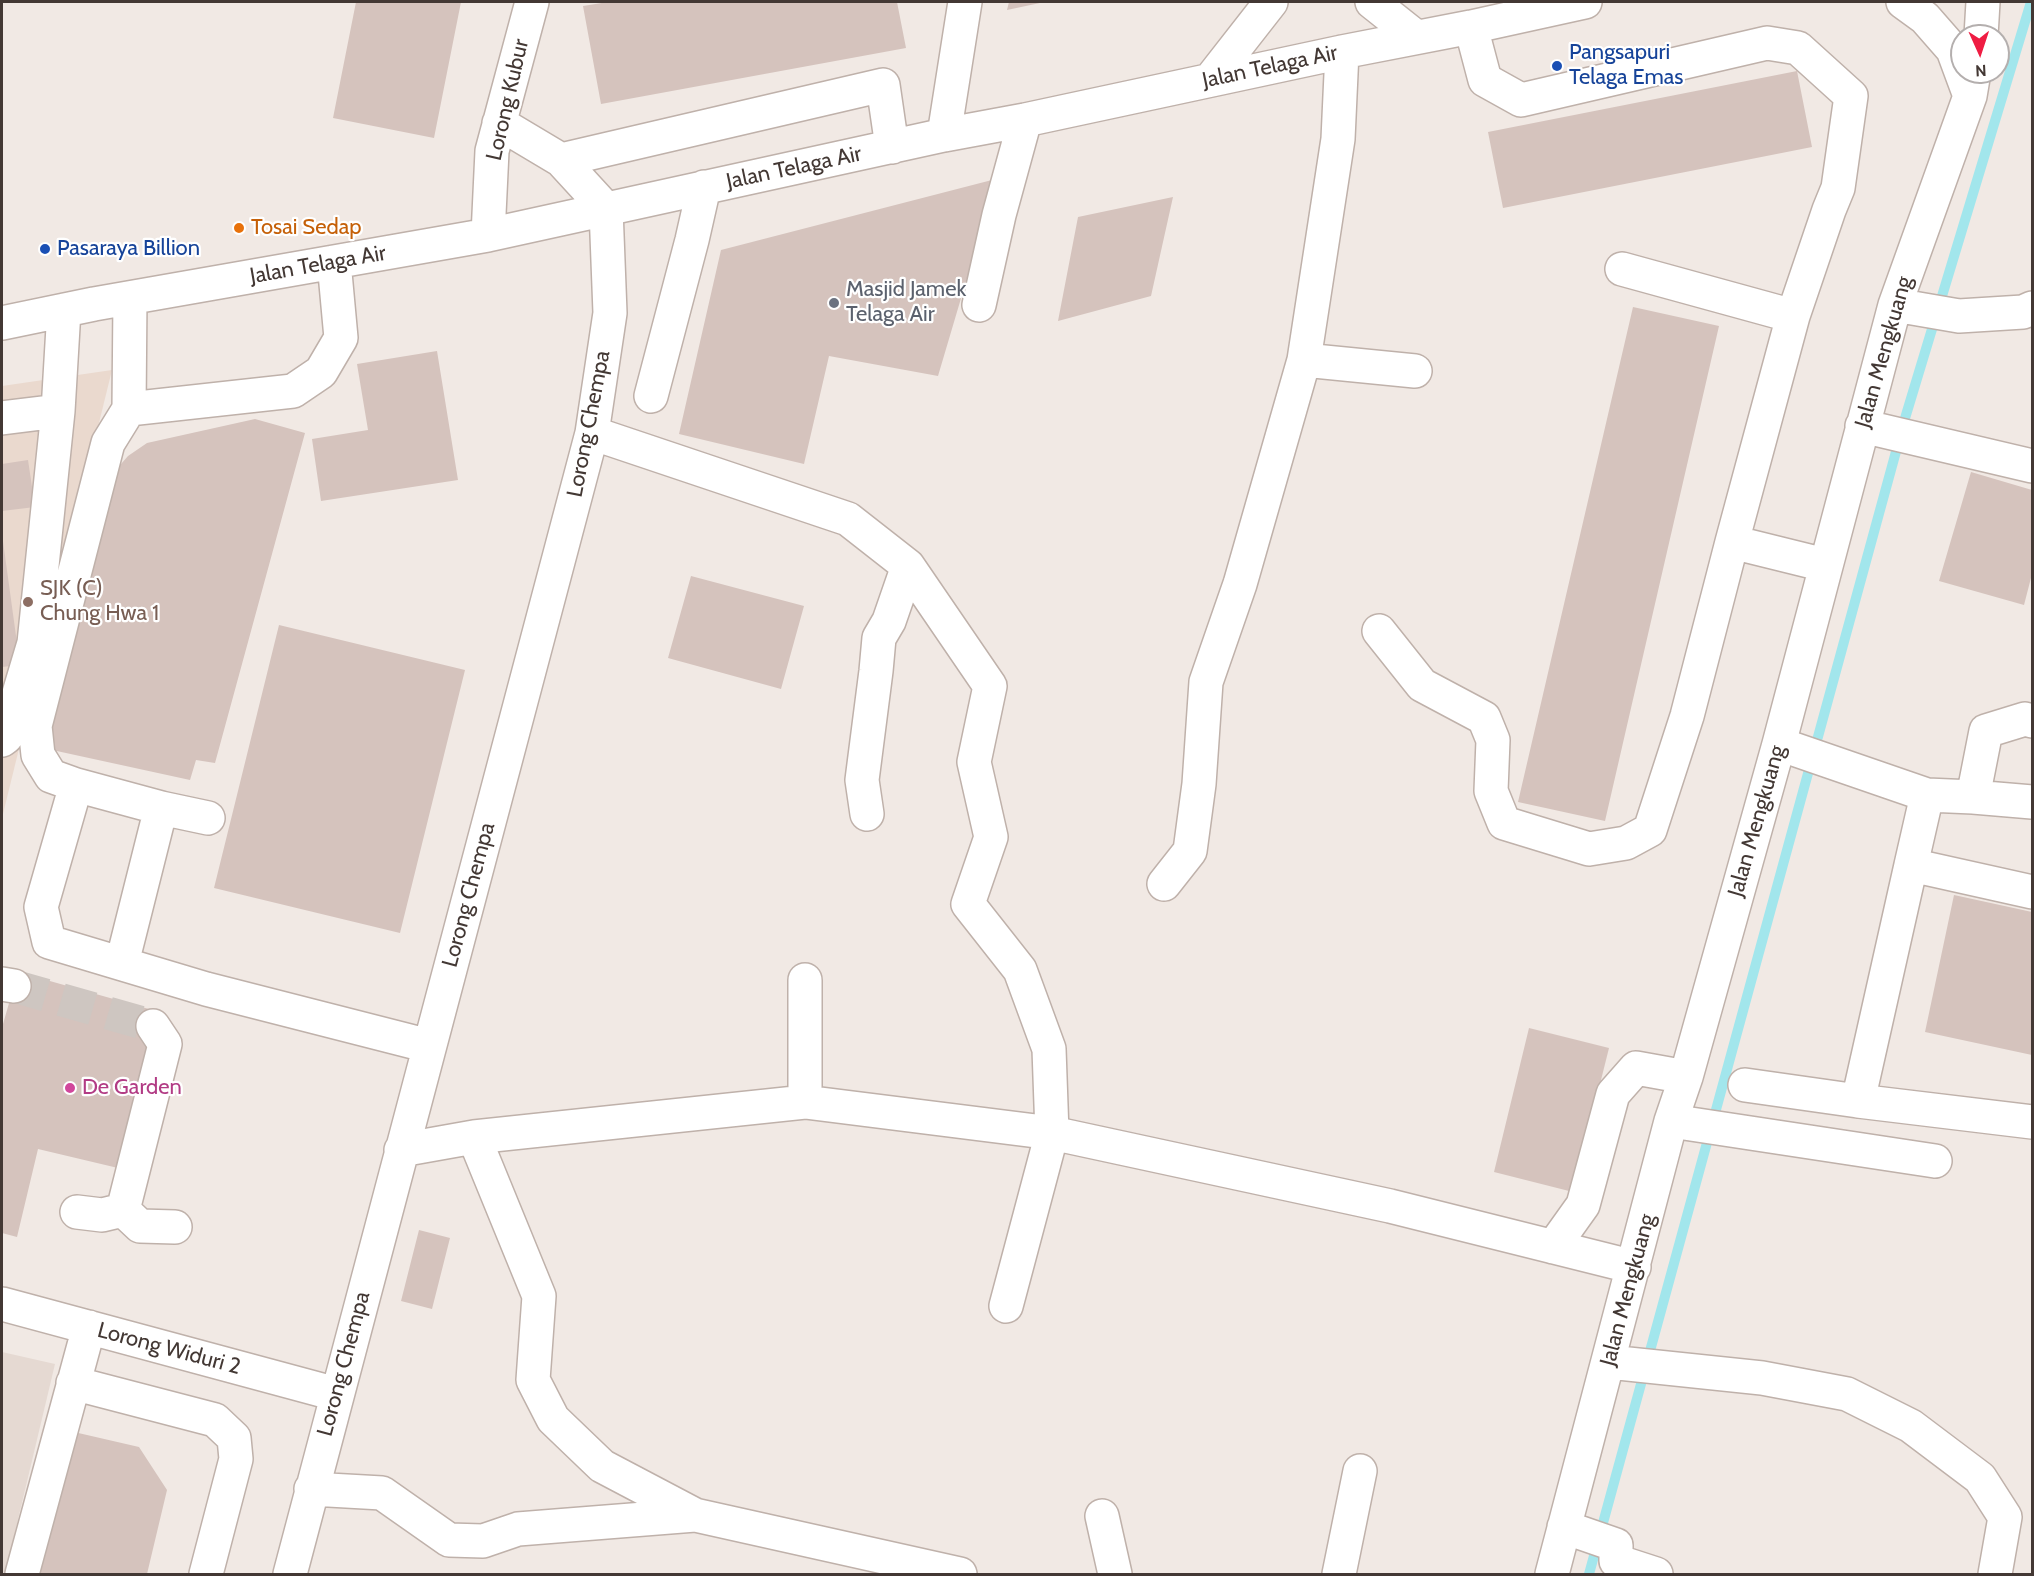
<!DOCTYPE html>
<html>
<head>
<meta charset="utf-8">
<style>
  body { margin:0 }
  #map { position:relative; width:2034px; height:1576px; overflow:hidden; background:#f1e9e4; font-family:Cabin,sans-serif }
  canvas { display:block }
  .frame { position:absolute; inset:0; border:3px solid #433834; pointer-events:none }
  .north { position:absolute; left:1950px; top:24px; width:60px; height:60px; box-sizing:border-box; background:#fff; border:2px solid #b4afae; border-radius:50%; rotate:177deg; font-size:16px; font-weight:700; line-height:24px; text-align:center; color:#433834 }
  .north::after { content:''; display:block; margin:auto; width:21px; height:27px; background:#ef1d43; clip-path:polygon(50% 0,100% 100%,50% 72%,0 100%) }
</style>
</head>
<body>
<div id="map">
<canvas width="2034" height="1576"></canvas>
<div class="frame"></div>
<div class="north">N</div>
</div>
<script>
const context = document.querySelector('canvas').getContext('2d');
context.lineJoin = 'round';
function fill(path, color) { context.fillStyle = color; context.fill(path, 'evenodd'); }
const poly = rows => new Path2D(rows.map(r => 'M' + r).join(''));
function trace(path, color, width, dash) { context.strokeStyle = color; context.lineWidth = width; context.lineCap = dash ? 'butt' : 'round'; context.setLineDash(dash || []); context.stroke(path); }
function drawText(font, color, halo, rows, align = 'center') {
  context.font = font + ' Cabin,sans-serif'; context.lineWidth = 4.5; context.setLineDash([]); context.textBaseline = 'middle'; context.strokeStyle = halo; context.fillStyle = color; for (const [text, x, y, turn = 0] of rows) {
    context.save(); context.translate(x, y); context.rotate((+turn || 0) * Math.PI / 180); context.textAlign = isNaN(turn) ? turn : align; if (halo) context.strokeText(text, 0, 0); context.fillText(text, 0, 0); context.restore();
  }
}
const residential = poly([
  [2,1352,55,1364,5,1574,2,1574]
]);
const education = poly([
  [112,370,2,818,2,386]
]);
const stream = poly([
  [1589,1574,1906,415,2031,2]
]);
const building = poly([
  [356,2,461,2,434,138,333,118],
  [608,2,897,2,906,48,601,104,583,6],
  [1009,2,1040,2,1040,3,1007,10],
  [1797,71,1812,147,1503,208,1488,132],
  [992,180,991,197,938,376,829,356,804,464,679,434,721,250],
  [1173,197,1151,296,1058,321,1078,217],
  [1633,307,1719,326,1605,821,1518,802],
  [437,351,458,480,321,501,312,439,368,430,357,364],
  [255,419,305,433,215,763,196,760,190,780,43,748,114,472,128,456,147,443],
  [28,460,35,507,2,511,2,464],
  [1971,472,2032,490,2032,574,2024,605,1939,581],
  [2,534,20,665,2,667],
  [691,576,804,606,781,689,668,658],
  [279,625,465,670,400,933,214,888],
  [1954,895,2032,912,2032,1055,1925,1032],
  [18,972,156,1011,118,1168,38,1149,17,1237,2,1233,2,1023,3,1024],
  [1529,1028,1609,1048,1573,1192,1494,1172],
  [419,1230,450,1238,432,1309,401,1301],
  [61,1429,139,1447,167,1490,147,1574,28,1574]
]);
const minorTunnel = poly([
  [14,986,153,1026]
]);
const minor = poly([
  [1372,2,1416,37],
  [1903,2,1925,18,1953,50,1970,96],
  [1981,36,1983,2],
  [1210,80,1271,2],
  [944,135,965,2],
  [561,160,883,85,892,147],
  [488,235,492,151,532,2],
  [1622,269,1793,316],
  [130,298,129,409,293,391,321,372,341,338,334,262],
  [979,305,999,215,1025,120],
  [1895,305,1959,316,2023,312,2032,308],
  [2,323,94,304,488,235,944,135,1025,120,1342,52,1471,27,1585,2],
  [1304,360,1415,371],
  [651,396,692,240,704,187],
  [129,409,108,443,35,726,38,755,51,776,76,785,41,907,49,942,206,989,429,1046],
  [2,418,58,411],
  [1862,426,2032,466],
  [592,433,848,519,908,566,990,686,974,762,991,837,968,904,1020,970,1049,1049,1052,1133,1006,1306],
  [1732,542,1825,565],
  [1379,631,1422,685,1484,718,1493,740,1491,791,1504,823,1589,849,1626,843,1650,830,1687,716,1732,542,1793,316,1829,210,1838,188,1851,96,1798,48,1767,43,1521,100,1485,80,1471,27],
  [2,740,6,737,34,643,58,411,64,310],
  [1779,744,1927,795,1973,797,2032,802],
  [76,785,161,808,122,963],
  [1927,795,1911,865,2032,892],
  [1973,797,1986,731,2025,719,2032,721],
  [161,808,208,818],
  [867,814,862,780,876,671,879,638,889,621,908,566],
  [1164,884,1190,851,1199,784,1206,682,1240,584,1304,360,1338,139,1342,52],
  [805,980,805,1102],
  [2,984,14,986],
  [153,1026,165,1044,123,1210,140,1226,175,1227],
  [1745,1085,1858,1101,1911,865],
  [1858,1101,2032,1122],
  [1671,1121,1935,1161],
  [474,1137,539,1296,533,1380,553,1419,602,1466,695,1515,960,1574],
  [401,1150,474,1137,805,1102,1052,1133,1390,1206,1634,1267],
  [77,1212,102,1215,123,1210],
  [1553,1247,1583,1205,1613,1094,1636,1068,1686,1077],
  [2,1304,336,1394],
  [1609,1362,1762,1378,1847,1394,1911,1426,1980,1478,2005,1517,1995,1574],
  [73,1383,215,1420,234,1438,236,1459,206,1574],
  [311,1489,382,1493,449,1540,483,1541,518,1529,695,1515],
  [1102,1516,1115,1574],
  [1564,1527,1616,1545,1616,1561,1656,1574],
  [22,1574,89,1327],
  [290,1574,592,433,610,313,606,209,561,160,499,123],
  [1339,1574,1360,1471],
  [1552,1574,1671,1121,1686,1077,1779,744,1895,305,1970,96,1974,72]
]);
const markers = [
  [1557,66,6,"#1a4fb4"],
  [239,228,6,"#e8710a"],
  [45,249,6,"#1a4fb4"],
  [834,303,6,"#6b7280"],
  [28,602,6,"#8d6e63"],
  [70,1088,6,"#d1479c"]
];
const transitNames = [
  ["Pangsapuri",1569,53],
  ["Telaga Emas",1569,78],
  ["Pasaraya Billion",57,249]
];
const streetNames = [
  ["Jalan Telaga Air",1270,67,-12],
  ["Lorong Kubur",508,100,-77],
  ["Jalan Telaga Air",794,168,-12],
  ["Jalan Telaga Air",318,265,-10],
  ["Jalan Mengkuang",1884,352,-74],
  ["Lorong Chempa",589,424,-79],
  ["Jalan Mengkuang",1757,821,-74],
  ["Lorong Chempa",469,895,-75],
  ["Jalan Mengkuang",1628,1290,-75],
  ["Lorong Widuri 2",169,1349,15],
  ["Lorong Chempa",344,1364,-75]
];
const foodNames = [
  ["Tosai Sedap",251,228]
];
const worshipNames = [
  ["Masjid Jamek",846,290],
  ["Telaga Air",846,315]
];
const educationNames = [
  ["SJK (C)",40,589],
  ["Chung Hwa 1",40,614]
];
const hotelNames = [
  ["De Garden",82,1088]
];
fill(residential, '#e5d9d2');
fill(education, '#ead9ce');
trace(stream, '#a2e6ec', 10);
fill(building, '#d5c3bd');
trace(minorTunnel, '#cec6c1', 33, [33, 16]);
trace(minor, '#bfb1aa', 36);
trace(minor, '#fff', 33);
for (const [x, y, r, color] of markers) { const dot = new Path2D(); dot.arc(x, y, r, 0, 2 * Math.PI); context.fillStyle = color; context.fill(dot); trace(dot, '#fff', 2); }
drawText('22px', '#164399', '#fff', transitNames, 'left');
drawText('22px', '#433834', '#fff', streetNames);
drawText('22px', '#c56008', '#fff', foodNames, 'left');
drawText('22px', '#5b616d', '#fff', worshipNames, 'left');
drawText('22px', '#785e54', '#fff', educationNames, 'left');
drawText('22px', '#b23c85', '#fff', hotelNames, 'left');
</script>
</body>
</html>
